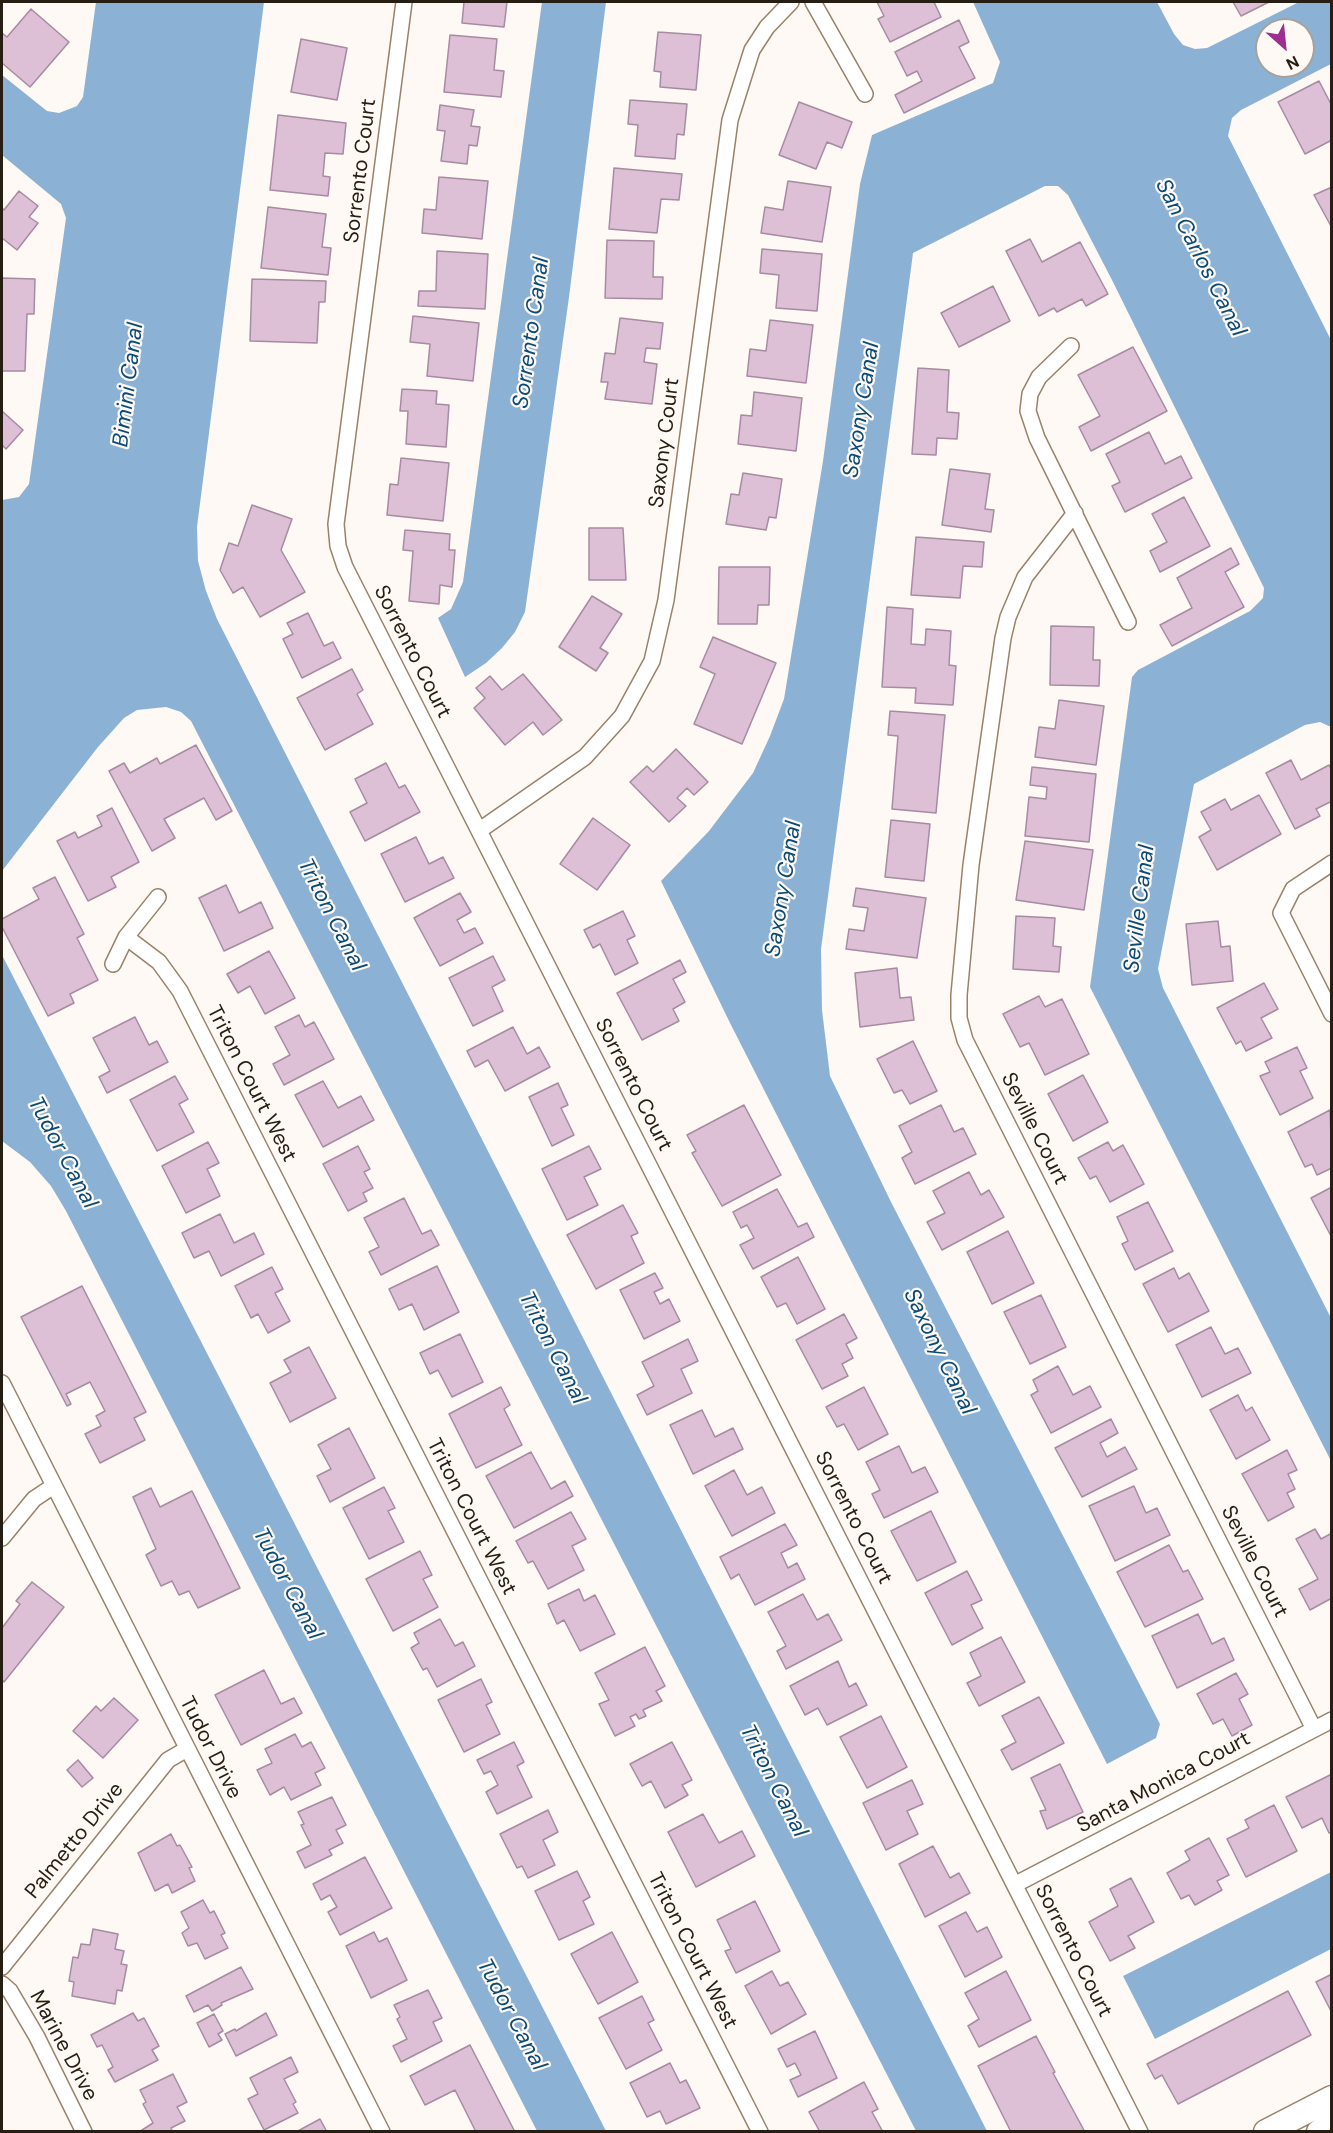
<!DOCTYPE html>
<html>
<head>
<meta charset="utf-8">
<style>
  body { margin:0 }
  #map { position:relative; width:1333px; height:2133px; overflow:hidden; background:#fef9f4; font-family:"DM Sans",sans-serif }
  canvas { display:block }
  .frame { position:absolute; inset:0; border:3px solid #261d13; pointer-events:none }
  .north { position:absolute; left:1255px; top:18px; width:60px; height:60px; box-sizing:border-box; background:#fef9f4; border:2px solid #a8a19a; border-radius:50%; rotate:153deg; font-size:16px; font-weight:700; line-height:24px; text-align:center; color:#261d13 }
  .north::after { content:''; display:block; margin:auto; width:21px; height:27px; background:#9c2f8f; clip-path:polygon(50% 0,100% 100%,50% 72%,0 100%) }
</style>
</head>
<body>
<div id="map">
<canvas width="1333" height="2133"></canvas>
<div class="frame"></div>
<div class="north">N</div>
</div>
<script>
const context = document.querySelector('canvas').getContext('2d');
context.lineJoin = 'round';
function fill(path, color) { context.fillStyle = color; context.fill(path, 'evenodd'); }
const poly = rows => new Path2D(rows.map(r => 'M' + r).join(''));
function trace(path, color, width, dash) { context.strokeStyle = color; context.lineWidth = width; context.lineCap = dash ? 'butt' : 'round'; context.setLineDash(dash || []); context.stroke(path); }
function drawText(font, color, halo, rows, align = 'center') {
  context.font = font + ' "DM Sans",sans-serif'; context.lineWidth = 4.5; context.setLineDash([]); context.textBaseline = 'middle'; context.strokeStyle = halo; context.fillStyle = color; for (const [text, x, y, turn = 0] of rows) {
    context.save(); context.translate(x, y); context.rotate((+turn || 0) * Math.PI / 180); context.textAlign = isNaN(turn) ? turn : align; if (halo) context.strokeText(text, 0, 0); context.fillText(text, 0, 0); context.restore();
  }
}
const water = poly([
  [96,2,264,2,197,527,198,561,206,591,217,619,987,2131,916,2131,191,721,181,712,166,707,137,710,124,718,98,747,2,871,2,500,19,497,29,484,66,218,61,204,2,155,2,75,47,111,59,113,77,106,83,97],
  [542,2,606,2,569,297,525,612,515,632,502,648,486,663,465,677,438,618,451,609,463,582],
  [973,2,1157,2,1174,34,1183,45,1195,49,1207,48,1299,2,1331,2,1331,64,1241,110,1232,118,1228,136,1331,340,1331,727,1320,722,1305,725,1194,784,1158,969,1163,988,1331,1318,1331,1461,1090,987,1132,677,1138,670,1250,611,1263,598,1264,588,1113,282,1068,195,1058,186,1045,186,913,253,821,949,822,1010,830,1076,891,1202,1160,1724,1156,1738,1107,1764,730,1023,661,881,709,831,753,773,770,736,784,699,823,461,860,184,872,135,993,83,1000,62],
  [1267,30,1303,30,1303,66,1267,66],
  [2,955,263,1462,606,2131,537,2131,66,1211,51,1186,30,1162,2,1141],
  [1331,1872,1331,1949,1155,2039,1123,1976]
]);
const building = poly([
  [464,2,507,2,504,27,462,23,464,2],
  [877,2,934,2,941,17,890,42,878,19,884,16,877,2],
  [1233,2,1269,2,1241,16,1233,2],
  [31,9,69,42,30,87,2,63,2,33,7,37,31,9],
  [959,20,969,42,959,47,975,78,904,113,895,95,922,81,917,71,907,76,895,52,959,20],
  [658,32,701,35,696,90,660,87,661,72,654,71,658,32],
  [450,35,497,39,494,70,504,71,501,97,444,92,450,35],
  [301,39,347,48,337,100,291,92,301,39],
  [1319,81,1332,106,1332,140,1305,154,1278,102,1319,81],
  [630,100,687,104,684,135,677,134,675,159,635,156,638,125,628,124,630,100],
  [799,102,852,122,842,148,827,142,816,169,779,155,799,102],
  [440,105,474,110,471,126,480,127,477,146,469,145,467,164,441,161,445,131,437,130,440,105],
  [278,115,346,123,343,154,325,153,323,176,330,177,328,196,270,190,278,115],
  [614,168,682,174,679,200,661,199,657,233,609,229,614,168],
  [439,177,488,181,482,239,422,233,424,209,436,210,439,177],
  [788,181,831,187,822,242,761,233,765,207,783,210,788,181],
  [1332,187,1332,228,1314,195,1332,187],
  [19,191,38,206,29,217,38,223,17,250,2,238,2,208,4,210,19,191],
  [268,207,326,214,322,247,331,248,328,275,261,268,268,207],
  [1030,239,1042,262,1080,242,1108,294,1086,306,1082,299,1057,312,1054,308,1039,316,1006,251,1030,239],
  [607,240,654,241,653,277,663,277,662,299,605,298,607,240],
  [762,249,822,254,817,311,776,308,779,275,760,273,762,249],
  [437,251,488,254,485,309,418,306,419,291,436,291,437,251],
  [2,278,35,279,34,314,27,314,25,371,2,371,2,278],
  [252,279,326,281,325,302,319,302,317,343,250,341,252,279],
  [993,286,1010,321,959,347,941,313,993,286],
  [413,316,479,323,473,381,427,376,430,344,410,342,413,316],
  [620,318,663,323,660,349,646,348,644,362,657,364,652,404,605,399,608,382,601,382,605,353,615,354,620,318],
  [770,320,813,325,806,383,747,376,750,349,766,351,770,320],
  [1133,347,1167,411,1091,451,1079,427,1100,416,1078,375,1133,347],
  [918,368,949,370,947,412,959,413,957,439,937,438,936,455,912,454,918,368],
  [402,389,437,391,436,404,449,405,446,447,406,444,408,411,400,411,402,389],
  [754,392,802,398,796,451,738,444,741,415,752,416,754,392],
  [2,411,23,430,6,449,2,445,2,411],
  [1149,432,1165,464,1181,456,1192,478,1125,512,1112,486,1120,482,1106,454,1149,432],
  [401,458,449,463,443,521,387,515,390,484,398,485,401,458],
  [950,469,990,474,985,509,994,510,991,532,942,525,950,469],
  [743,473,782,479,776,518,769,517,766,530,726,524,731,494,739,495,743,473],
  [1184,497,1210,546,1160,572,1150,551,1167,542,1152,514,1184,497],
  [252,505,292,519,281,550,305,592,260,617,243,587,233,593,220,570,229,543,238,546,252,505],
  [589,528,623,528,626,580,589,580,589,528],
  [405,530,450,534,449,550,455,550,452,587,440,585,439,604,409,601,413,551,403,550,405,530],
  [916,537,984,542,982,567,963,566,960,598,911,595,916,537],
  [1231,548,1239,564,1225,572,1244,607,1172,646,1160,625,1192,608,1177,578,1231,548],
  [719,567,770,567,769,605,758,605,757,624,718,624,719,567],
  [592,596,622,614,600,648,608,653,596,671,559,647,592,596],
  [887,607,913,609,911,644,925,645,926,629,951,631,949,665,956,666,953,705,915,703,916,688,882,687,887,607],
  [308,613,324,646,333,642,341,658,302,678,283,639,293,634,287,623,308,613],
  [1051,626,1094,627,1093,660,1100,660,1099,686,1050,685,1051,626],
  [713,637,776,663,742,744,694,724,715,674,700,667,713,637],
  [352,669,363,690,357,694,373,724,325,750,297,698,352,669],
  [523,674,562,720,543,735,533,722,505,745,474,708,485,698,476,688,490,676,502,690,523,674],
  [1059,700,1104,706,1096,765,1035,757,1039,727,1055,729,1059,700],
  [890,711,945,715,936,813,892,809,898,736,888,735,890,711],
  [196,745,232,811,216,820,204,798,164,819,175,838,152,851,109,771,124,763,130,773,157,758,160,764,196,745],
  [676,749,708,782,694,795,687,788,677,798,686,806,669,822,630,782,647,766,653,772,676,749],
  [1291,760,1301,780,1329,765,1332,770,1332,801,1316,809,1320,816,1295,829,1266,773,1291,760],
  [386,763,399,788,405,785,420,812,365,841,350,812,367,803,355,779,386,763],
  [1032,767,1096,774,1089,842,1025,836,1029,797,1046,799,1047,787,1030,785,1032,767],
  [1259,795,1281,834,1217,870,1199,837,1211,830,1201,812,1225,799,1231,810,1259,795],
  [112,808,139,862,111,877,116,887,88,901,57,841,75,832,78,838,102,826,97,816,112,808],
  [593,818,630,845,597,890,560,864,593,818],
  [891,820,930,824,924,881,885,877,891,820],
  [416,837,429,864,443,857,454,878,405,902,381,854,416,837],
  [1025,841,1093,850,1084,910,1016,900,1025,841],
  [55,877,84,934,77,938,98,980,70,994,74,1003,48,1016,2,927,2,919,39,899,33,888,55,877],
  [226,885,239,913,261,902,273,928,224,951,199,898,226,885],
  [856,888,926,898,917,958,846,949,849,929,864,931,868,908,853,906,856,888],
  [460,893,471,912,457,920,464,933,475,928,483,943,440,966,414,918,460,893],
  [623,911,635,936,627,940,638,963,615,975,600,944,593,948,584,930,623,911],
  [1016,916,1055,918,1053,946,1061,947,1059,972,1013,969,1016,916],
  [1218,921,1221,947,1230,946,1233,981,1192,985,1186,924,1218,921],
  [269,951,295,998,265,1014,250,986,238,993,227,974,269,951],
  [493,956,505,980,492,987,503,1011,473,1026,449,978,493,956],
  [680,960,686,972,673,979,685,1002,673,1009,679,1021,642,1040,617,993,680,960],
  [897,968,900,998,911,997,914,1020,860,1027,855,973,897,968],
  [1264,983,1278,1009,1261,1018,1272,1038,1246,1051,1241,1041,1236,1044,1217,1008,1264,983],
  [1039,996,1045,1007,1062,999,1089,1054,1045,1075,1029,1043,1020,1047,1003,1014,1039,996],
  [299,1015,305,1027,314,1022,334,1059,284,1085,273,1064,290,1055,275,1027,299,1015],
  [135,1017,149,1045,157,1041,168,1062,107,1093,99,1077,110,1071,93,1038,135,1017],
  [513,1027,527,1054,539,1047,550,1067,505,1091,488,1060,475,1067,467,1051,513,1027],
  [913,1041,937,1091,910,1104,902,1090,894,1093,877,1059,913,1041],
  [1297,1047,1307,1068,1300,1071,1313,1098,1280,1115,1260,1076,1270,1072,1265,1062,1297,1047],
  [1083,1075,1108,1122,1073,1141,1048,1094,1083,1075],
  [175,1076,188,1099,179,1104,194,1132,157,1151,130,1100,175,1076],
  [323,1081,338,1108,361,1096,374,1120,323,1147,295,1095,323,1081],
  [558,1083,568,1105,561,1108,574,1135,552,1146,529,1097,558,1083],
  [744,1105,781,1175,722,1206,692,1153,696,1151,687,1135,744,1105],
  [941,1105,954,1132,963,1128,976,1154,915,1184,902,1158,912,1152,899,1126,941,1105],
  [1330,1110,1332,1168,1317,1175,1312,1164,1305,1167,1288,1132,1330,1110],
  [208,1142,219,1163,207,1169,220,1196,186,1213,162,1166,208,1142],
  [1108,1142,1113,1151,1123,1145,1144,1184,1110,1202,1096,1176,1090,1179,1078,1158,1108,1142],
  [358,1146,370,1169,364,1172,373,1188,363,1193,367,1201,348,1211,323,1164,358,1146],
  [589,1146,601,1169,584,1177,598,1205,567,1220,542,1169,589,1146],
  [969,1172,981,1195,989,1190,1004,1217,942,1250,927,1222,945,1213,933,1191,969,1172],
  [1332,1187,1332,1238,1311,1198,1332,1187],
  [777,1189,798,1227,807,1223,814,1237,753,1269,740,1245,754,1238,747,1225,741,1228,733,1212,777,1189],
  [404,1198,422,1234,431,1230,439,1245,381,1275,369,1252,379,1247,364,1218,404,1198],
  [1148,1202,1173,1251,1135,1270,1122,1244,1128,1241,1117,1217,1148,1202],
  [623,1205,638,1233,631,1236,644,1263,596,1289,567,1235,623,1205],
  [220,1214,234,1243,254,1233,264,1254,221,1276,209,1251,194,1258,182,1233,220,1214],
  [1008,1231,1034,1283,992,1304,967,1252,1008,1231],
  [798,1257,825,1309,797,1324,786,1303,777,1307,761,1277,798,1257],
  [437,1266,459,1312,424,1330,412,1304,399,1310,389,1289,437,1266],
  [272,1267,283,1289,275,1293,290,1321,268,1333,258,1314,251,1318,235,1286,272,1267],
  [1174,1268,1179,1279,1189,1273,1209,1311,1168,1332,1143,1284,1174,1268],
  [655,1273,663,1288,654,1292,660,1304,669,1299,680,1321,644,1339,620,1290,655,1273],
  [82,1286,146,1412,134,1418,145,1440,100,1463,85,1434,101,1426,96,1416,105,1411,90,1382,66,1394,71,1404,67,1406,21,1317,82,1286],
  [1041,1295,1066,1347,1030,1364,1004,1312,1041,1295],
  [844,1314,857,1338,846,1344,853,1358,842,1364,848,1376,822,1389,796,1340,844,1314],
  [1211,1327,1225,1354,1238,1348,1251,1373,1202,1397,1176,1345,1211,1327],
  [460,1334,483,1382,452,1397,438,1370,430,1374,420,1353,460,1334],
  [688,1339,698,1361,681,1369,692,1393,647,1415,637,1395,654,1386,642,1362,688,1339],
  [309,1347,336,1398,290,1422,270,1383,291,1372,284,1360,309,1347],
  [1058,1366,1073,1395,1090,1386,1101,1407,1051,1433,1031,1395,1038,1391,1033,1380,1058,1366],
  [501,1387,510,1405,504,1409,522,1445,476,1468,449,1414,501,1387],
  [864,1387,888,1434,858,1450,844,1424,837,1427,826,1407,864,1387],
  [1238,1395,1246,1411,1252,1407,1270,1440,1236,1459,1210,1410,1238,1395],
  [702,1410,715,1437,733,1428,743,1449,693,1474,670,1425,702,1410],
  [1111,1419,1118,1433,1100,1443,1107,1457,1125,1447,1137,1469,1082,1497,1055,1448,1111,1419],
  [349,1428,375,1478,330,1502,317,1476,331,1469,318,1445,349,1428],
  [899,1446,912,1473,925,1467,938,1492,884,1518,872,1494,880,1490,866,1462,899,1446],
  [1287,1450,1297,1470,1288,1474,1295,1489,1287,1493,1294,1507,1268,1521,1242,1474,1287,1450],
  [531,1452,551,1489,565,1481,573,1496,514,1528,486,1476,531,1452],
  [734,1470,747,1495,762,1487,775,1513,732,1536,705,1486,734,1470],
  [1134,1486,1146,1513,1157,1508,1170,1535,1115,1561,1089,1506,1134,1486],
  [384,1487,395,1508,388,1511,404,1542,369,1559,343,1508,384,1487],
  [151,1488,160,1507,192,1491,240,1588,198,1608,189,1591,179,1595,172,1581,161,1586,146,1555,156,1549,133,1497,151,1488],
  [931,1511,956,1562,917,1581,891,1531,931,1511],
  [571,1512,586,1539,572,1546,584,1570,548,1589,533,1561,528,1563,516,1541,571,1512],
  [785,1524,797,1545,781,1553,788,1568,797,1563,805,1579,755,1605,739,1574,731,1579,720,1557,785,1524],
  [1315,1529,1321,1539,1332,1533,1332,1598,1310,1610,1299,1589,1318,1579,1296,1539,1315,1529],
  [1169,1545,1183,1572,1188,1570,1203,1599,1145,1627,1117,1572,1169,1545],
  [420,1551,432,1575,423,1579,438,1607,393,1631,366,1579,420,1551],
  [967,1571,982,1600,971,1605,983,1628,952,1645,925,1593,967,1571],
  [32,1582,64,1607,4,1682,2,1680,2,1628,20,1604,16,1601,32,1582],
  [579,1589,584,1601,595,1595,615,1634,580,1651,564,1620,557,1624,548,1604,579,1589],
  [803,1594,817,1620,828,1614,842,1640,786,1669,777,1651,786,1646,768,1612,803,1594],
  [1198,1614,1212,1644,1224,1638,1234,1660,1177,1688,1152,1636,1198,1614],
  [440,1619,455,1646,463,1642,475,1666,437,1687,427,1668,423,1670,411,1648,419,1643,414,1633,440,1619],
  [1001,1637,1025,1682,979,1706,967,1683,981,1676,970,1653,1001,1637],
  [645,1647,665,1686,656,1691,662,1701,643,1710,646,1716,639,1719,636,1714,630,1717,635,1726,615,1736,599,1704,609,1700,595,1673,645,1647],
  [838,1661,849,1687,856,1683,867,1705,827,1725,818,1708,805,1715,790,1686,838,1661],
  [264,1670,281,1704,294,1698,302,1713,241,1745,215,1695,264,1670],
  [1236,1673,1248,1694,1239,1699,1252,1725,1232,1736,1223,1719,1213,1724,1197,1694,1236,1673],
  [481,1679,492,1702,486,1705,500,1734,464,1752,438,1700,481,1679],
  [1039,1697,1064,1743,1012,1770,1001,1750,1016,1742,1002,1716,1039,1697],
  [114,1698,138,1720,103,1758,73,1731,96,1706,101,1711,114,1698],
  [881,1716,907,1767,867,1788,840,1737,881,1716],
  [295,1734,302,1747,311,1742,325,1768,315,1773,321,1785,291,1800,284,1787,270,1795,257,1770,272,1763,265,1749,295,1734],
  [514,1742,524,1762,517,1766,532,1797,497,1814,486,1792,498,1785,491,1771,484,1774,477,1760,514,1742],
  [672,1742,692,1780,682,1785,688,1795,665,1808,651,1781,642,1786,630,1764,672,1742],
  [78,1760,93,1778,82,1787,67,1770,78,1760],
  [1060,1764,1083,1812,1047,1829,1040,1811,1046,1810,1031,1778,1060,1764],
  [1332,1774,1332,1832,1329,1833,1322,1818,1302,1828,1286,1797,1332,1774],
  [912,1780,923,1804,907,1811,918,1834,886,1850,863,1803,912,1780],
  [332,1797,346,1825,336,1830,343,1843,329,1850,332,1855,305,1868,297,1852,311,1845,301,1825,304,1824,298,1812,332,1797],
  [1274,1805,1297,1851,1246,1877,1227,1839,1249,1828,1245,1820,1274,1805],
  [548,1810,558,1832,543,1840,555,1865,528,1878,522,1866,517,1868,500,1834,548,1810],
  [703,1814,719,1843,742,1831,755,1856,696,1887,668,1832,703,1814],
  [171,1834,177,1846,180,1845,192,1867,189,1868,195,1881,172,1893,168,1884,155,1891,138,1853,171,1834],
  [1209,1838,1229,1875,1217,1881,1222,1890,1195,1905,1189,1895,1181,1899,1167,1873,1190,1860,1185,1851,1209,1838],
  [933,1846,950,1878,959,1873,970,1893,925,1917,899,1864,933,1846],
  [365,1857,392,1908,340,1935,328,1912,337,1907,330,1895,321,1900,313,1884,365,1857],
  [577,1871,590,1897,583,1901,594,1924,559,1940,535,1891,577,1871],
  [1131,1878,1154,1922,1128,1936,1135,1948,1110,1961,1089,1922,1118,1906,1110,1889,1131,1878],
  [203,1900,210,1913,214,1911,225,1933,221,1935,228,1948,205,1959,197,1943,188,1946,182,1933,189,1928,181,1912,203,1900],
  [755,1901,780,1951,736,1973,725,1951,731,1949,717,1920,755,1901],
  [966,1912,977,1932,987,1927,1002,1957,965,1977,939,1926,966,1912],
  [93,1929,118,1934,115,1949,124,1951,121,1964,127,1965,122,1991,117,1990,115,2004,72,1996,74,1982,69,1981,73,1957,78,1958,81,1944,90,1945,93,1929],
  [374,1932,379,1942,387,1938,407,1980,371,1998,346,1946,374,1932],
  [612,1932,638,1982,598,2004,571,1954,612,1932],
  [241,1967,253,1989,221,2003,222,2005,212,2011,208,2005,194,2012,186,1996,241,1967],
  [772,1971,780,1986,788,1982,806,2014,771,2034,745,1986,772,1971],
  [1006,1971,1031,2020,979,2047,968,2026,979,2019,965,1993,1006,1971],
  [1332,1974,1332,2013,1316,1982,1332,1974],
  [428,1990,442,2018,433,2022,442,2041,401,2062,393,2046,407,2039,397,2019,400,2017,394,2005,428,1990],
  [1288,1991,1311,2035,1178,2104,1162,2075,1155,2079,1147,2064,1288,1991],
  [642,1996,654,2020,648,2023,662,2050,626,2069,599,2018,642,1996],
  [133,2013,138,2021,144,2018,159,2046,152,2050,158,2060,115,2082,108,2070,113,2067,102,2045,97,2047,91,2035,133,2013],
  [266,2013,277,2035,236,2056,225,2034,235,2029,236,2031,266,2013],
  [214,2014,223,2031,218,2034,222,2040,209,2047,197,2023,214,2014],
  [815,2031,837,2078,798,2097,790,2080,801,2075,795,2063,787,2067,778,2049,815,2031],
  [1036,2036,1055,2072,1053,2073,1085,2132,1011,2132,978,2066,1036,2036],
  [470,2045,515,2132,476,2132,455,2090,425,2105,410,2076,470,2045],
  [291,2057,298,2072,284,2079,296,2102,293,2104,298,2113,264,2130,248,2099,258,2094,250,2078,291,2057],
  [670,2063,680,2083,686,2080,700,2108,666,2124,660,2111,647,2117,630,2083,670,2063],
  [173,2074,187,2102,177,2107,185,2121,171,2128,173,2132,139,2132,153,2123,143,2104,146,2102,140,2090,173,2074],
  [864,2082,878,2109,872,2112,883,2132,820,2132,809,2112,864,2082],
  [320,2119,327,2132,296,2132,320,2119]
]);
const street = poly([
  [404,2,336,524,338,546,345,567,1140,2132],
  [813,2,865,94],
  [1071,346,1039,377,1030,394,1028,411,1037,438,1128,622],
  [1075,513,1025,577,1008,617,1003,638,971,865,959,995,959,1018,965,1040,1314,1729],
  [480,830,585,757,622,716,652,661,666,600,730,120,752,50,767,27,791,2],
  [1332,863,1293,889,1281,913,1332,1014],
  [126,937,159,962,180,991,760,2132],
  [113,964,126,937,158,897],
  [2,1383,382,2132],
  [2,1538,34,1499,52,1487],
  [1016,1884,1332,1720],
  [2,1967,168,1760,187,1749],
  [2,1984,10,1991,37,2037,84,2132]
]);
const primary = poly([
  [1266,2132,1332,2098],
  [1319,2132,1332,2124]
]);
const streetNames = [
  ["Sorrento Court",361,171,-83],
  ["Saxony Court",665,443,-83],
  ["Sorrento Court",412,652,63],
  ["Triton Court West",251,1084,63],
  ["Sorrento Court",633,1085,63],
  ["Seville Court",1034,1129,63],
  ["Triton Court West",471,1517,63],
  ["Sorrento Court",853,1518,63],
  ["Seville Court",1254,1562,63],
  ["Tudor Drive",210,1748,63],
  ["Santa Monica Court",1164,1783,-28],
  ["Palmetto Drive",75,1841,-51],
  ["Triton Court West",692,1951,63],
  ["Sorrento Court",1073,1951,63],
  ["Marine Drive",63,2046,62]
];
const waterNames = [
  ["San Carlos Canal",1200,258,63],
  ["Sorrento Canal",532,333,-82],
  ["Bimini Canal",129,385,-83],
  ["Saxony Canal",862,410,-81],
  ["Saxony Canal",784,889,-81],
  ["Seville Canal",1140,909,-83],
  ["Triton Canal",331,915,63],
  ["Tudor Canal",62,1153,62],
  ["Triton Canal",552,1348,63],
  ["Saxony Canal",939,1352,64],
  ["Tudor Canal",287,1584,62],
  ["Triton Canal",773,1781,63],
  ["Tudor Canal",511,2015,62]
];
fill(water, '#8bb2d5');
fill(building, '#ddc0d6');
trace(building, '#a78ba0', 1.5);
trace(street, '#988269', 18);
trace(primary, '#988269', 27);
trace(street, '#fff', 15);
trace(primary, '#fff', 24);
drawText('21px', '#261d13', '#fef9f4', streetNames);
drawText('italic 22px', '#094a77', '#fef9f4', waterNames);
</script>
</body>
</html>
